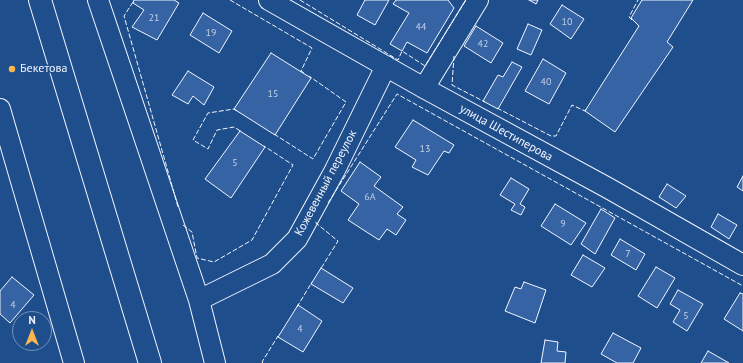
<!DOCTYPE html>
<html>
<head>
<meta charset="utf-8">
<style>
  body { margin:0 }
  #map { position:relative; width:743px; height:363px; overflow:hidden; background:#1f4e8c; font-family:"PT Sans",sans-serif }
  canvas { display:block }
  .north { position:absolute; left:12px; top:311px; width:40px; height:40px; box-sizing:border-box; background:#1f4e8c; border:1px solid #7391ba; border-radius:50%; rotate:0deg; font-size:11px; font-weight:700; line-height:16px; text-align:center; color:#f2f6ff }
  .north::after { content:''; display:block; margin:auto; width:14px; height:18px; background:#ffb74d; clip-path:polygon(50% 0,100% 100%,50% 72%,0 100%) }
</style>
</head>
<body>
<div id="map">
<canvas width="743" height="363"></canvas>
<div class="north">N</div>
</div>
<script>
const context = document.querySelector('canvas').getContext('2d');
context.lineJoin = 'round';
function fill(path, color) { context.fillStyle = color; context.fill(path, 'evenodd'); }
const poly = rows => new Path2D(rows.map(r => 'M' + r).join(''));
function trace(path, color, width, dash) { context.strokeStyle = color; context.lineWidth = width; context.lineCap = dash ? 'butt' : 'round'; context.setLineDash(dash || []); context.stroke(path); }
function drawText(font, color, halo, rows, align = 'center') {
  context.font = font + ' "PT Sans",sans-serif'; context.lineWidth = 3; context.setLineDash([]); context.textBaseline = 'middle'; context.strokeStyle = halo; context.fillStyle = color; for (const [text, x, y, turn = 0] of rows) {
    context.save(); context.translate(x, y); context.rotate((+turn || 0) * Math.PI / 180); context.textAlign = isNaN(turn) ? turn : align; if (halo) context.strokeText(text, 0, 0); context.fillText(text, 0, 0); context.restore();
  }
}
const building = poly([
  [134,0,174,0,179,3,157,40,132,27,144,10,133,3,134,0],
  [365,0,389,0,375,25,357,15,365,0],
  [396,0,448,0,454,8,427,53,407,42,402,51,390,44,409,13,393,4,396,0],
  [529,0,538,0,536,4,529,0],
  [642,0,693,0,667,42,673,47,615,132,585,111,639,26,631,18,642,0],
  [562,5,584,19,571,39,550,24,562,5],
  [203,13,232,31,219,53,190,35,203,13],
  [528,24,542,30,531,55,517,49,528,24],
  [476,26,503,43,491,63,464,46,476,26],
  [271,53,311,78,275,135,234,109,271,53],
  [543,59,566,73,549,104,525,91,543,59],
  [512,62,522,67,498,109,483,101,498,75,503,77,512,62],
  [188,71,214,87,204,105,193,96,188,104,172,95,188,71],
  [413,120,454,145,449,153,444,151,428,175,412,167,416,160,395,147,413,120],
  [240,131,265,147,231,198,205,179,240,131],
  [360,162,381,177,374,186,403,207,397,214,406,220,396,235,387,229,379,240,348,220,359,204,341,191,360,162],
  [743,176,743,191,737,187,743,176],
  [511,178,529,189,520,204,525,207,521,215,511,210,515,204,500,195,511,178],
  [667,184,686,196,676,208,659,197,667,184],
  [555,204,586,223,571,245,541,226,555,204],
  [601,209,615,218,595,254,581,244,601,209],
  [718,214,737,225,729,239,711,227,718,214],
  [620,239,645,254,636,270,611,255,620,239],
  [583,255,605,268,592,287,571,275,583,255],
  [656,267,675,278,657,308,638,296,656,267],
  [321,268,353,288,343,303,311,284,321,268],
  [12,277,34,295,10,323,0,314,0,291,12,277],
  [524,282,546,290,535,323,505,311,515,287,521,289,524,282],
  [678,290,703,304,687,331,673,322,680,310,670,304,678,290],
  [740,293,743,294,743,331,724,319,740,293],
  [298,305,322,321,303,352,278,337,298,305],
  [613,333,641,348,633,363,617,363,601,354,613,333],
  [545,340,558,342,557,351,566,352,565,363,541,363,545,340],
  [708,351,729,363,701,363,708,351]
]);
const minor = poly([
  [98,0,199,300,215,363],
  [269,0,424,88,608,188,743,265],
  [424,88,478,0],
  [0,109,74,363],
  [199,300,272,264,297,239,335,170,386,66]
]);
const tertiary = poly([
  [40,0,150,363]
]);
const fence = poly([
  [230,0,312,48,301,71,304,73],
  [300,0,398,60,402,51,425,66,466,0],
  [133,2,124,16,178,207],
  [632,20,629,17,638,0],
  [454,56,452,85,485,102],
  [497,108,551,136,556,136,572,105,585,111,586,109],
  [237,111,234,109,208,113,193,140,208,149,217,130,234,127,242,132],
  [274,134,313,159,346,102,309,76],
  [328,203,397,94,743,286],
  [316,222,316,223,338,241,320,270],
  [183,225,192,232,197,258,214,262,252,240,293,165,264,146],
  [297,307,312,282],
  [263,363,262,362,278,336]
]);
const markers = [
  [12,69,4,"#ffb74d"]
];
const numberNames = [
  ["21",154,18],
  ["10",567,22],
  ["44",421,27],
  ["19",211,33],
  ["42",483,44],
  ["40",546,82],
  ["15",273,94],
  ["13",425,149],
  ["5",235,163],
  ["6А",370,197],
  ["9",563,224],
  ["7",628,254],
  ["4",13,305],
  ["5",686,316],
  ["4",300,329]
];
const poiNames = [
  ["Бекетова",20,69]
];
const streetNames = [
  ["улица Шестиперова",506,133,29],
  ["Кожевенный переулок",326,183,-62]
];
fill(building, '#3563a3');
trace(building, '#f2f6ff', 1);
trace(minor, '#f2f6ff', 22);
trace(tertiary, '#f2f6ff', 24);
trace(minor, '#1f4e8c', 20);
trace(tertiary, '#1f4e8c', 22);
trace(fence, '#f2f6ff', 1, [5, 2]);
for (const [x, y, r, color] of markers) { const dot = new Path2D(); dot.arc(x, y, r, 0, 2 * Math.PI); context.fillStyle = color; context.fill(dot); trace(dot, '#1f4e8c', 1.5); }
drawText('10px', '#c3d1e8', null, numberNames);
drawText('12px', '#f2f6ff', '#1f4e8c', poiNames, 'left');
drawText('12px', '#f2f6ff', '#1f4e8c', streetNames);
</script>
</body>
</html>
